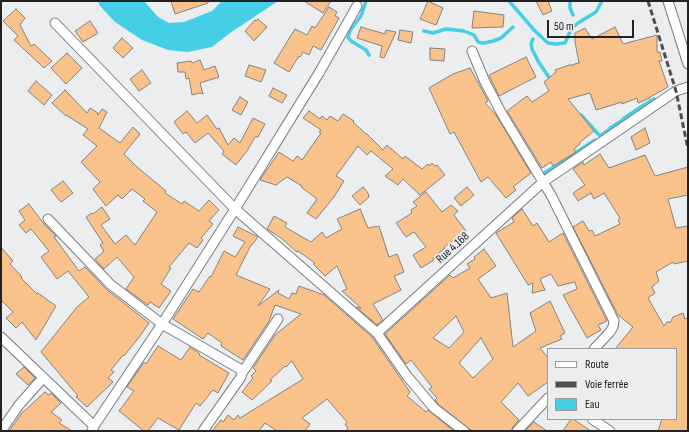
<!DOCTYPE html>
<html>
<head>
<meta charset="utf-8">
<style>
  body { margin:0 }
  #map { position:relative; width:689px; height:432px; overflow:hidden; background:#ecedef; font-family:"Sofia Sans Condensed",sans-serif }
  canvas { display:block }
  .frame { position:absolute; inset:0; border:2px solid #222223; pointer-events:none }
  .legend { position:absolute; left:547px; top:348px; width:130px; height:72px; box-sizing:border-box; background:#ecedef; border:1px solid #9b9c9d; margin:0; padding:5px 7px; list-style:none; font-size:12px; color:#222223 }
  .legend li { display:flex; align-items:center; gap:8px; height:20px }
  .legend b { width:20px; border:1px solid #9b9c9d }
  .scale { position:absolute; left:547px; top:20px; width:87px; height:18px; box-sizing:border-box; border:2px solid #222223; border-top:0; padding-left:5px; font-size:12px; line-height:14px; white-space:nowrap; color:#222223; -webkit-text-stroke:3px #ecedef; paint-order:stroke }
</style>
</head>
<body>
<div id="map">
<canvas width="689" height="432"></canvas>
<div class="frame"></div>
<ul class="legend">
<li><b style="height:5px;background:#fff"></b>Route</li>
<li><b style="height:5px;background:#4e4e4f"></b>Voie ferrée</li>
<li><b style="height:11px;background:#44cfe6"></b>Eau</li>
</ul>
<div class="scale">50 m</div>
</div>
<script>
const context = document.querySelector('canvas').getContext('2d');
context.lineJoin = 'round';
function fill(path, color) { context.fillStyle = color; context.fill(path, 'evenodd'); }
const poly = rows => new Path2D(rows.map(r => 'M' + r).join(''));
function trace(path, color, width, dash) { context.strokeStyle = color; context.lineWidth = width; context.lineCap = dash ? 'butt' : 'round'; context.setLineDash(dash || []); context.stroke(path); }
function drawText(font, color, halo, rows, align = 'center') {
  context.font = font + ' "Sofia Sans Condensed",sans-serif'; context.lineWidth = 4; context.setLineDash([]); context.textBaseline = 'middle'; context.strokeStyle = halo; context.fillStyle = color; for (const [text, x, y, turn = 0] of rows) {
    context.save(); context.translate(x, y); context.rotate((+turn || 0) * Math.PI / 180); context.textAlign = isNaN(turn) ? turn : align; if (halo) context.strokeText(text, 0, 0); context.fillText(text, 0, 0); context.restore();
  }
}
const water = poly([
  [98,1,144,1,158,17,169,23,184,22,212,11,222,1,278,1,230,33,212,47,188,52,168,50,142,40,115,22,100,6]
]);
const stream = poly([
  [366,1,361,16,351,29,348,37,351,41,366,50,369,55],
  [509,1,535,31,548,43,555,44,565,43,571,29,578,23,596,12,602,1],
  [570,1,570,8,573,15],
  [424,31,433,33,446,29,464,31,474,35,478,42,482,43],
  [533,39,531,44,532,49,538,61,552,82],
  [484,43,493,41,501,38,513,27],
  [636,110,654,99],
  [581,115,600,136,610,129],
  [623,119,635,111],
  [610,128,623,120],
  [543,174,595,140]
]);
const building = poly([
  [171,1,208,1,208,3,175,14,171,1],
  [304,1,331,1,323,13,304,1],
  [428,1,443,8,436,25,420,19,428,1],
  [536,1,548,1,552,11,543,15,536,1],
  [329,7,337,12,335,16,339,18,321,50,313,46,309,55,303,52,300,57,299,56,289,72,274,63,295,29,307,35,312,26,315,28,329,7],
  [16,9,25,18,20,25,31,46,34,44,52,61,44,68,14,40,18,36,3,21,16,9],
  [474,11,504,15,503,27,472,28,474,11],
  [258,19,267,27,254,41,245,31,255,20,256,21,258,19],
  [90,21,98,33,83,42,75,31,90,21],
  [361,27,385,34,386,30,396,32,384,58,380,57,382,46,357,38,361,27],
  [615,27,623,44,657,35,657,52,660,52,662,61,659,61,668,87,650,97,650,98,638,103,637,98,622,104,622,102,596,110,590,93,568,99,594,131,579,143,580,144,574,149,576,152,553,166,551,162,542,168,507,111,527,96,532,102,549,91,544,82,556,72,555,70,569,65,574,65,574,64,579,63,575,42,575,33,585,28,592,39,615,27],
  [400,30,413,32,411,43,398,40,400,30],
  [122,38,133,48,123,58,113,48,122,38],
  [430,48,445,49,444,61,430,60,430,48],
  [67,53,82,68,66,84,51,68,67,53],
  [526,57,536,77,499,96,489,75,526,57],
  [200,60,204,70,215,66,219,77,200,83,203,94,200,93,192,95,189,78,186,79,185,72,178,72,177,63,191,61,192,63,200,60],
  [249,65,266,70,261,82,245,76,249,65],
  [470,68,488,101,485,103,496,115,531,173,513,187,516,190,506,198,488,177,481,182,454,132,450,134,429,88,453,74,470,68],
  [142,70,151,83,139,91,130,79,142,70],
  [36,81,52,95,44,105,28,91,36,81],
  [273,88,287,95,282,103,269,96,273,88],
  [65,90,87,113,90,108,98,113,97,114,98,115,102,109,107,112,99,128,120,143,133,127,140,134,124,154,137,167,166,191,165,193,182,204,184,201,199,211,209,200,219,210,209,221,213,224,201,238,203,240,197,248,189,243,169,267,171,268,161,284,171,291,159,308,150,302,148,305,126,289,134,277,117,257,104,269,95,259,104,251,100,245,103,243,86,217,92,213,93,214,102,207,110,219,101,225,115,244,126,235,135,245,157,212,143,201,145,199,132,189,122,199,118,195,106,206,93,189,100,182,81,162,97,146,83,135,88,129,66,115,66,116,52,103,65,90],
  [240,97,248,102,241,115,232,110,240,97],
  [187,111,197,123,207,115,217,129,219,128,228,145,234,138,240,143,253,118,265,124,258,137,255,137,247,151,236,165,222,154,224,151,208,133,195,143,186,132,183,134,174,122,187,111],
  [309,111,320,119,322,116,327,120,330,116,338,121,343,114,354,121,353,122,366,134,366,133,383,150,387,145,403,159,405,156,422,169,428,164,429,166,432,163,435,166,437,165,445,175,420,195,403,179,398,185,385,176,393,169,371,151,367,155,358,146,336,176,344,181,334,197,316,219,307,213,317,199,301,187,302,186,287,177,276,185,260,180,279,152,293,161,297,156,302,160,321,133,319,132,321,130,303,118,309,111],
  [645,128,650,143,636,150,631,137,645,128],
  [600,154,609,168,645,155,655,176,688,167,688,195,668,199,676,228,688,226,688,261,674,264,673,262,656,272,659,281,652,287,655,293,648,298,664,326,668,321,670,323,673,317,683,313,685,319,688,318,688,431,658,431,662,419,676,419,676,349,615,349,633,327,618,315,573,227,583,221,589,231,592,230,595,236,620,224,618,220,620,218,604,193,594,199,591,193,578,201,573,193,585,185,573,169,583,162,584,165,600,154],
  [63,181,73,193,61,202,51,190,63,181],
  [363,187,368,193,369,197,360,205,352,196,363,187],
  [467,187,474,195,461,206,454,198,467,187],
  [426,192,442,212,451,205,458,211,454,215,466,231,444,247,445,248,433,258,434,260,421,268,413,255,426,247,414,232,406,237,396,223,412,213,411,210,417,206,413,202,426,192],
  [29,204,44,224,56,236,54,237,79,271,85,267,106,289,149,323,140,336,124,356,123,355,111,370,114,372,108,378,113,382,87,407,76,397,78,396,41,352,77,307,89,297,68,271,57,279,41,257,49,251,31,229,26,233,19,225,25,220,19,211,29,204],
  [360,209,368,228,379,226,389,257,397,254,404,272,394,276,401,290,373,304,383,320,377,325,356,307,361,308,342,291,347,289,337,266,325,276,313,264,315,263,298,251,297,252,281,238,267,229,274,216,287,223,285,227,311,242,322,232,326,238,342,229,337,219,360,209],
  [522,209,533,226,537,223,549,242,563,233,607,321,598,325,601,330,587,338,563,295,577,289,575,282,558,286,551,274,540,279,545,290,532,293,533,283,528,285,496,233,514,222,512,218,522,209],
  [238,227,258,237,252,245,251,245,236,275,270,289,258,306,279,290,278,293,289,299,292,293,296,294,299,286,324,295,372,337,410,392,407,396,426,412,428,410,454,431,346,431,348,427,345,425,347,422,327,399,302,418,310,424,305,431,277,431,265,423,259,431,212,431,221,420,223,422,228,415,234,420,238,415,240,418,303,379,292,361,286,367,285,366,270,380,272,381,252,400,242,392,253,378,251,376,256,371,253,368,275,335,301,314,275,305,269,321,243,360,221,346,222,343,208,333,203,339,173,319,193,289,199,292,210,276,211,277,224,251,235,257,245,242,233,236,238,227],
  [1,247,13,261,10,264,22,277,21,278,37,294,38,293,56,306,36,340,22,322,16,328,6,318,13,312,1,300,1,247],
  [484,249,496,266,478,279,491,298,507,293,513,347,536,331,530,313,550,301,565,333,560,336,562,339,540,348,548,358,548,382,528,396,518,383,501,402,519,420,513,427,511,431,473,431,469,429,438,404,435,400,437,398,429,389,432,387,411,360,406,364,385,334,450,275,453,278,470,268,467,264,475,259,474,257,484,249],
  [456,316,464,332,449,348,433,338,456,316],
  [481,338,493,359,473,378,459,363,481,338],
  [158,346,181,360,190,347,200,354,199,355,229,373,218,393,213,390,200,406,196,403,179,430,158,418,148,431,144,431,119,411,134,391,127,387,144,362,146,364,158,346],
  [24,367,35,378,28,385,16,374,24,367],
  [45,392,49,395,51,393,61,403,51,412,62,420,59,423,72,431,9,431,22,413,45,392],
  [571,419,573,419,591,431,563,431,571,419],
  [534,422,547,431,525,431,534,422]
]);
const street = poly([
  [668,1,688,64],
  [55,23,235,209,377,333,407,376,434,408,464,431],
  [472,51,485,82,502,114,543,182,676,91,688,87],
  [48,219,110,284,162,324,240,369,242,373,241,377,203,431],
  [377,333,543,182,551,195,614,321,613,327,610,332,594,349],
  [1,337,94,426],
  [242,373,278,319],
  [592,419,610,431],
  [1,431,19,405,43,378],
  [92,431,94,426,162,324,235,209,319,73,357,6],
  [517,431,548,398]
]);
const rail = poly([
  [648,1,676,91,688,149]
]);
const streetNames = [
  ["Rue 4.168",453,248,-42]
];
fill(water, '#44cfe6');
trace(stream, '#44cfe6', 3.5);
fill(building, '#f9c28a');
trace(building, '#848280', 1);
trace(street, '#7b7c7e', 11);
trace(street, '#fff', 9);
trace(rail, '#4e4e4f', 3, [6, 3]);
drawText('12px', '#222223', '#ecedef', streetNames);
</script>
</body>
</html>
